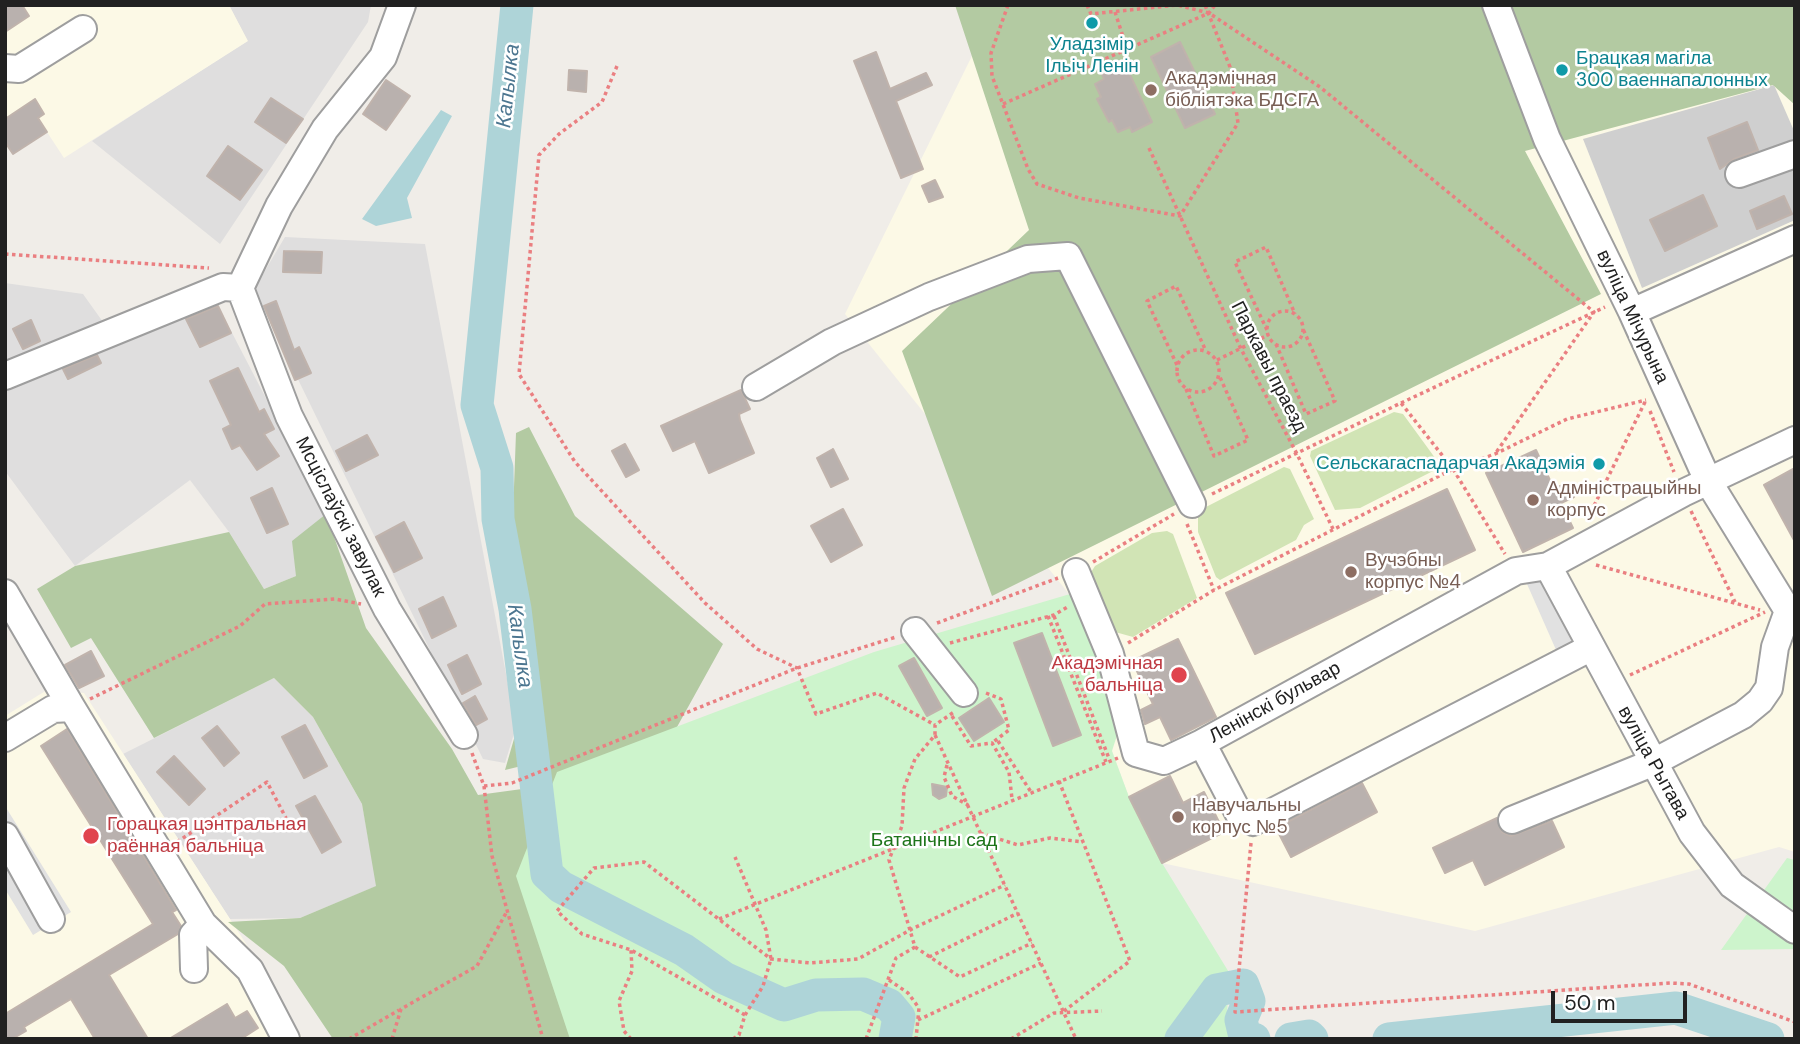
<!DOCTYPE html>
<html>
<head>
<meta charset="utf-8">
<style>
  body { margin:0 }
  #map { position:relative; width:1800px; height:1044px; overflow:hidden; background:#f0ede8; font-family:"DM Sans",sans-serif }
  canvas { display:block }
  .frame { position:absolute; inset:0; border:7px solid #212121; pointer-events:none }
  .scale { position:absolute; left:1551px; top:991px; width:136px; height:32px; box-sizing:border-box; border:4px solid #212121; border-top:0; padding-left:9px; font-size:21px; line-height:24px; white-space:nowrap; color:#212121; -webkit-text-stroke:5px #fff; paint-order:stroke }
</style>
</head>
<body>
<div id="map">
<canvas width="1800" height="1044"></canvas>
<div class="frame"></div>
<div class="scale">50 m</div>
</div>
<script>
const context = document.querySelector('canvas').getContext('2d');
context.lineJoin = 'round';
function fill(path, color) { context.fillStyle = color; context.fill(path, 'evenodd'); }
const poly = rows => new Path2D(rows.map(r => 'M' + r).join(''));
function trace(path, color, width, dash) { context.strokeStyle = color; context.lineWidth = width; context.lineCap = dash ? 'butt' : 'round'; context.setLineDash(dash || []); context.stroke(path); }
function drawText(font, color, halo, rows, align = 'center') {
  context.font = font + ' "DM Sans",sans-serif'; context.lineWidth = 5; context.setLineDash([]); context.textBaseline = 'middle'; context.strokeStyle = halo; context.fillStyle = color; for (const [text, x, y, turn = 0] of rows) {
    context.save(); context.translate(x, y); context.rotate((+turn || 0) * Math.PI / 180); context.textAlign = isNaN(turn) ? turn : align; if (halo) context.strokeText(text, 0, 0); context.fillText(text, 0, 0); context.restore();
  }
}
const residential = poly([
  [229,5,371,5,368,22,220,244,92,141,247,41],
  [285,237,425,244,516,727,505,763,483,759,254,289],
  [5,283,83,294,103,322,5,362],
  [216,302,326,514,296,576,264,589,229,532,190,480,75,566,5,471,5,390],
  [274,678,313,717,362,804,377,886,300,918,230,919,123,754]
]);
const education = poly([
  [5,5,229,5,248,41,64,158,47,132,13,154,5,142],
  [997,5,1795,38,1795,852,1779,847,1475,931,1162,863,1129,797,1112,751,1081,609,845,314],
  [47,690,84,693,272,984,303,1039,5,1039,5,716]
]);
const religious = poly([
  [1774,85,1795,133,1795,220,1642,288,1583,139]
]);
const grass = poly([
  [1394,412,1403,414,1438,462,1437,469,1360,508,1335,510,1310,456,1311,451],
  [1284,467,1290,469,1314,519,1304,525,1296,540,1220,580,1216,577,1198,532,1198,515,1204,508],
  [1167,531,1173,534,1197,598,1133,637,1108,630,1090,574,1095,566,1152,533]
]);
const forest = poly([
  [955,5,1795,5,1795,105,1773,85,1525,151,1601,294,992,596,902,351,1029,230],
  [529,427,575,516,723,644,677,727,614,1039,333,1039,284,966,228,922,300,918,376,886,362,804,313,717,274,678,154,738,91,638,71,648,37,589,75,566,229,532,264,589,296,576,292,541,326,514,366,628,452,749,478,795,522,789,544,782,542,761,505,770,531,680,513,514,516,433]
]);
const park = poly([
  [1070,594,1081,609,1120,726,1112,751,1129,797,1162,863,1230,974,1227,1012,1248,1039,570,1039,516,876,557,772,874,652],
  [1787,858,1795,860,1795,949,1721,950]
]);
const parking = poly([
  [1542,575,1587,665,1564,668,1527,584],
  [5,806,71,912,33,935,5,889]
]);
const water = poly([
  [441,110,452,116,407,198,412,218,376,226,362,219]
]);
const river = poly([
  [517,5,477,405,497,468,498,519,515,609,547,874,561,887,684,950,724,978,784,1005,816,995,863,994,889,1005,899,1017,895,1039],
  [1181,1039,1217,990,1243,985,1249,1001,1241,1020,1245,1037,1254,1039],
  [1291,1039,1309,1036,1312,1039],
  [1389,1039,1676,1008,1768,1039]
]);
const building = poly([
  [5,5,22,5,29,16,5,32,5,5],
  [1180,42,1215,114,1185,128,1151,57,1180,42],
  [876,52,890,89,926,73,932,85,896,101,923,169,901,178,854,61,876,52],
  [1125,64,1152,122,1132,132,1130,127,1118,132,1112,120,1109,122,1097,99,1101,97,1095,84,1104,79,1102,74,1125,64],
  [569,70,587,71,586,92,568,90,569,70],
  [386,80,410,96,386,130,363,114,386,80],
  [271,98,303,119,286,143,255,122,271,98],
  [35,99,44,114,38,118,47,132,13,154,5,142,5,119,35,99],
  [1747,122,1758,150,1734,159,1720,169,1708,138,1747,122],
  [228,146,262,170,240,200,207,176,228,146],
  [935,180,943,197,929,202,922,186,935,180],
  [1703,195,1717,226,1665,251,1650,220,1703,195],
  [1784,196,1792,214,1757,229,1750,211,1784,196],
  [284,251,322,252,321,273,283,272,284,251],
  [276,301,294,350,299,347,311,373,295,380,264,306,276,301],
  [218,306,231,333,200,347,186,319,218,306],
  [31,320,40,341,23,349,13,329,31,320],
  [97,355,101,363,68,379,63,369,97,355],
  [238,368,259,412,264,409,274,429,264,434,279,456,257,470,240,445,232,449,223,429,231,425,210,381,238,368],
  [741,390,750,409,739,414,740,420,754,453,709,473,695,441,673,451,661,426,741,390],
  [367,435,378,455,346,471,336,451,367,435],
  [625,444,639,470,626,477,612,451,625,444],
  [833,449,848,479,831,487,817,458,833,449],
  [1536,450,1554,489,1567,483,1574,497,1561,503,1573,528,1523,552,1486,473,1536,450],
  [1795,468,1795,542,1764,485,1795,468],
  [272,488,288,524,267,533,251,498,272,488],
  [1447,489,1475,550,1255,654,1226,593,1447,489],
  [843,509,862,545,831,562,811,526,843,509],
  [404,522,422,558,394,572,376,537,404,522],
  [443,597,456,626,432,638,419,609,443,597],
  [1042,633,1081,735,1053,746,1014,643,1042,633],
  [1178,639,1216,717,1171,740,1160,717,1145,724,1141,710,1153,704,1132,661,1178,639],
  [91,651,104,676,79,688,65,665,91,651],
  [467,655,481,684,462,694,448,665,467,655],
  [914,658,942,708,927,716,899,666,914,658],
  [475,696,487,719,476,725,463,703,475,696],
  [989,698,1004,722,974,741,959,718,989,698],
  [305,725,327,766,304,778,282,737,305,725],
  [217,726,239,753,224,766,202,738,217,726],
  [67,729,176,910,172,912,181,926,178,934,109,975,148,1039,95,1039,71,999,24,1027,26,1031,12,1039,5,1039,5,1014,153,924,41,746,67,729],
  [174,756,205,789,189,805,157,772,174,756],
  [1170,776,1183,803,1204,792,1224,832,1162,863,1129,797,1170,776],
  [1362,783,1377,812,1291,857,1276,828,1362,783],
  [932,784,947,787,946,796,939,799,933,795,932,784],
  [315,796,341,842,322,853,296,806,315,796],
  [1497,818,1502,832,1511,836,1552,821,1564,847,1485,885,1473,860,1445,873,1433,848,1497,818],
  [227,1004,235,1018,247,1011,258,1028,241,1039,169,1039,227,1004]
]);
const path = poly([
  [1008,5,991,53,992,76,1028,169,1037,184,1079,198,1180,216,1238,123,1230,67,1205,5],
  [1087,5,1091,14,1177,5,1209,13,1320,87,1594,312,1495,454],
  [1115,12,1127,49],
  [617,66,602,102,559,134,539,155,519,374,575,462,705,603,757,649,797,668,816,714,877,693,935,725],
  [1003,104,1209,13,1215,5],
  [1149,148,1241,349,1296,452,1333,529],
  [5,254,209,268],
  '1267 329a18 18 0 1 1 36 0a18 18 0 1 1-36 0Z',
  [1267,330,1235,262,1266,247,1295,314],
  [1276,344,1306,414,1335,401,1303,329],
  '1177 371a21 21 0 1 1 42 0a21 21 0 1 1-42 0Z',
  [1217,360,1268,335],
  [1177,365,1147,301,1176,286,1206,351],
  [1186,389,1214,456,1248,440,1219,375],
  [1401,403,1605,307],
  [1650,411,1674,472],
  [1212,494,1401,403,1453,469,1505,554],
  [1691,511,1735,602],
  [1588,518,1646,400],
  [1187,524,1214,590],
  [1093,562,1174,514],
  [1596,565,1760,610],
  [1048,616,1106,762],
  [1054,616,1110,761],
  [937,623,1058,578],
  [950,643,1054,615,1069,606],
  [1128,643,1214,590,1453,469,1495,454,1567,419,1646,400],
  [1630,675,1765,612],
  [986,693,1001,699,1009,730,992,743],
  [90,699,240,626,265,604,335,599,361,604],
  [952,716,971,746,992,743,1009,772,1012,799],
  [935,735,1076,1039],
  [998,741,1031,792],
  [472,753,484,786,492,856,543,1039],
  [947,765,944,777,952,796,968,805],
  [1059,781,1130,961,1064,1011],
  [484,786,512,783,797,668,896,637],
  [980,833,1018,845,1050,838,1083,842],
  [177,842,267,782,286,818],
  [1251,843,1235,1012,1670,983,1689,984,1795,1022],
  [719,919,1118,758],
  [915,947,960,977,1032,943],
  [929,957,1018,913],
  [889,980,908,993,919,1008,916,1039],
  [745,1015,631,950,582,934,557,911,594,868,644,862,771,959,810,963,858,959,912,929,1005,885],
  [918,1020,1041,963],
  [349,1039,399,1010],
  [392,1039,401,1009,477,966,506,913],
  [631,1039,624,1031,619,1001,632,971,631,950],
  [733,1039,739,1035,745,1015,763,986,771,959,766,930,735,857],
  [866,1039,896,958,915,947,889,860,902,826,904,788,915,759,935,735,935,725,954,712],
  [1011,1039,1054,1013,1102,1011]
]);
const minor = poly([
  [402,5,383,57,325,129,279,206,240,288,289,416,387,609,464,735],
  [1496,5,1547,139,1632,312,1708,481,1788,611,1795,613],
  [5,68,19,69,83,29],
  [1739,174,1795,154],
  [1632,312,1795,239],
  [5,376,223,287,240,288],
  [756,387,832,342,929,297,1028,259,1068,256,1192,504],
  [1548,566,1692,833,1732,885,1795,930],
  [1076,572,1110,654,1136,753,1164,761,1202,743],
  [5,593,72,708],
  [915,631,964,693],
  [1590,648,1253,822,1239,814,1202,743,1516,571,1548,566,1683,493,1795,440],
  [5,738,53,709,72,708,203,924],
  [1512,820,1652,763,1743,715,1760,701,1769,688,1775,647,1788,611],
  [5,836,51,919],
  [194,969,193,935,203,924,250,970,286,1039]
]);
const markers = [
  [1092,23,7,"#0f9aa8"],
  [1562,70,7,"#0f9aa8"],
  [1151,90,7,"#8d6e63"],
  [1599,464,7,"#0f9aa8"],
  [1533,500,7,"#8d6e63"],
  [1351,572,7,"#8d6e63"],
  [1179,675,9,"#e0444e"],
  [1178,817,7,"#8d6e63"],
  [91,836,9,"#e0444e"]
];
const cultureNames = [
  ["Уладзімір",1092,45],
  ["Ільіч Ленін",1092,67],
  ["Брацкая магіла",1576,59,"left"],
  ["300 ваеннапалонных",1576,81,"left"],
  ["Сельскагаспадарчая Акадэмія",1585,464,"right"]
];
const educationNames = [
  ["Акадэмічная",1165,79],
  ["бібліятэка БДСГА",1165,101],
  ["Адміністрацыйны",1547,489],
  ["корпус",1547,511],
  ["Вучэбны",1365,561],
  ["корпус №4",1365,583],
  ["Навучальны",1192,806],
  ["корпус №5",1192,828]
];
const streetNames = [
  ["вуліца Мічурына",1632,317,65],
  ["Паркавы праезд",1268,367,63],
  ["Мсціслаўскі завулак",340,517,63],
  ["Ленінскі бульвар",1275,703,-29],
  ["вуліца Рытава",1653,763,61]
];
const healthNames = [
  ["Акадэмічная",1163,664],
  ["бальніца",1163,686],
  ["Горацкая цэнтральная",107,825,"left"],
  ["раённая бальніца",107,847,"left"]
];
const parkNames = [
  ["Батанічны сад",934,841]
];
const waterNames = [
  ["Капылка",509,86,-84],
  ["Капылка",519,646,82]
];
fill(residential, '#dfdede');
fill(education, '#fcf9e6');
fill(religious, '#cfcfcf');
fill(grass, '#d1e4b5');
fill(forest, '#b3caa2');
fill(park, '#cdf4cc');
fill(parking, '#e1e1e1');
fill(water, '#aed4d8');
trace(river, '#aed4d8', 33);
fill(building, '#b9b1ae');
trace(building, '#c0b3ac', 2);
trace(minor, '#9e9e9e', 30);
trace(path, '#ea7f81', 3.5, [3.5, 3.5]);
trace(minor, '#fff', 26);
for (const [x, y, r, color] of markers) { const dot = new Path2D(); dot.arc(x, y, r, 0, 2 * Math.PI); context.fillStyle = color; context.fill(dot); trace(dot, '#fff', 2.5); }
drawText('19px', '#0d838f', '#fff', cultureNames);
drawText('19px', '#785e54', '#fff', educationNames, 'left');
drawText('19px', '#212121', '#fff', streetNames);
drawText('19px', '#be3a42', '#fff', healthNames, 'right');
drawText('19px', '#1c7419', '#fff', parkNames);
drawText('italic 21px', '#4c7690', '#fff', waterNames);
</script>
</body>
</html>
